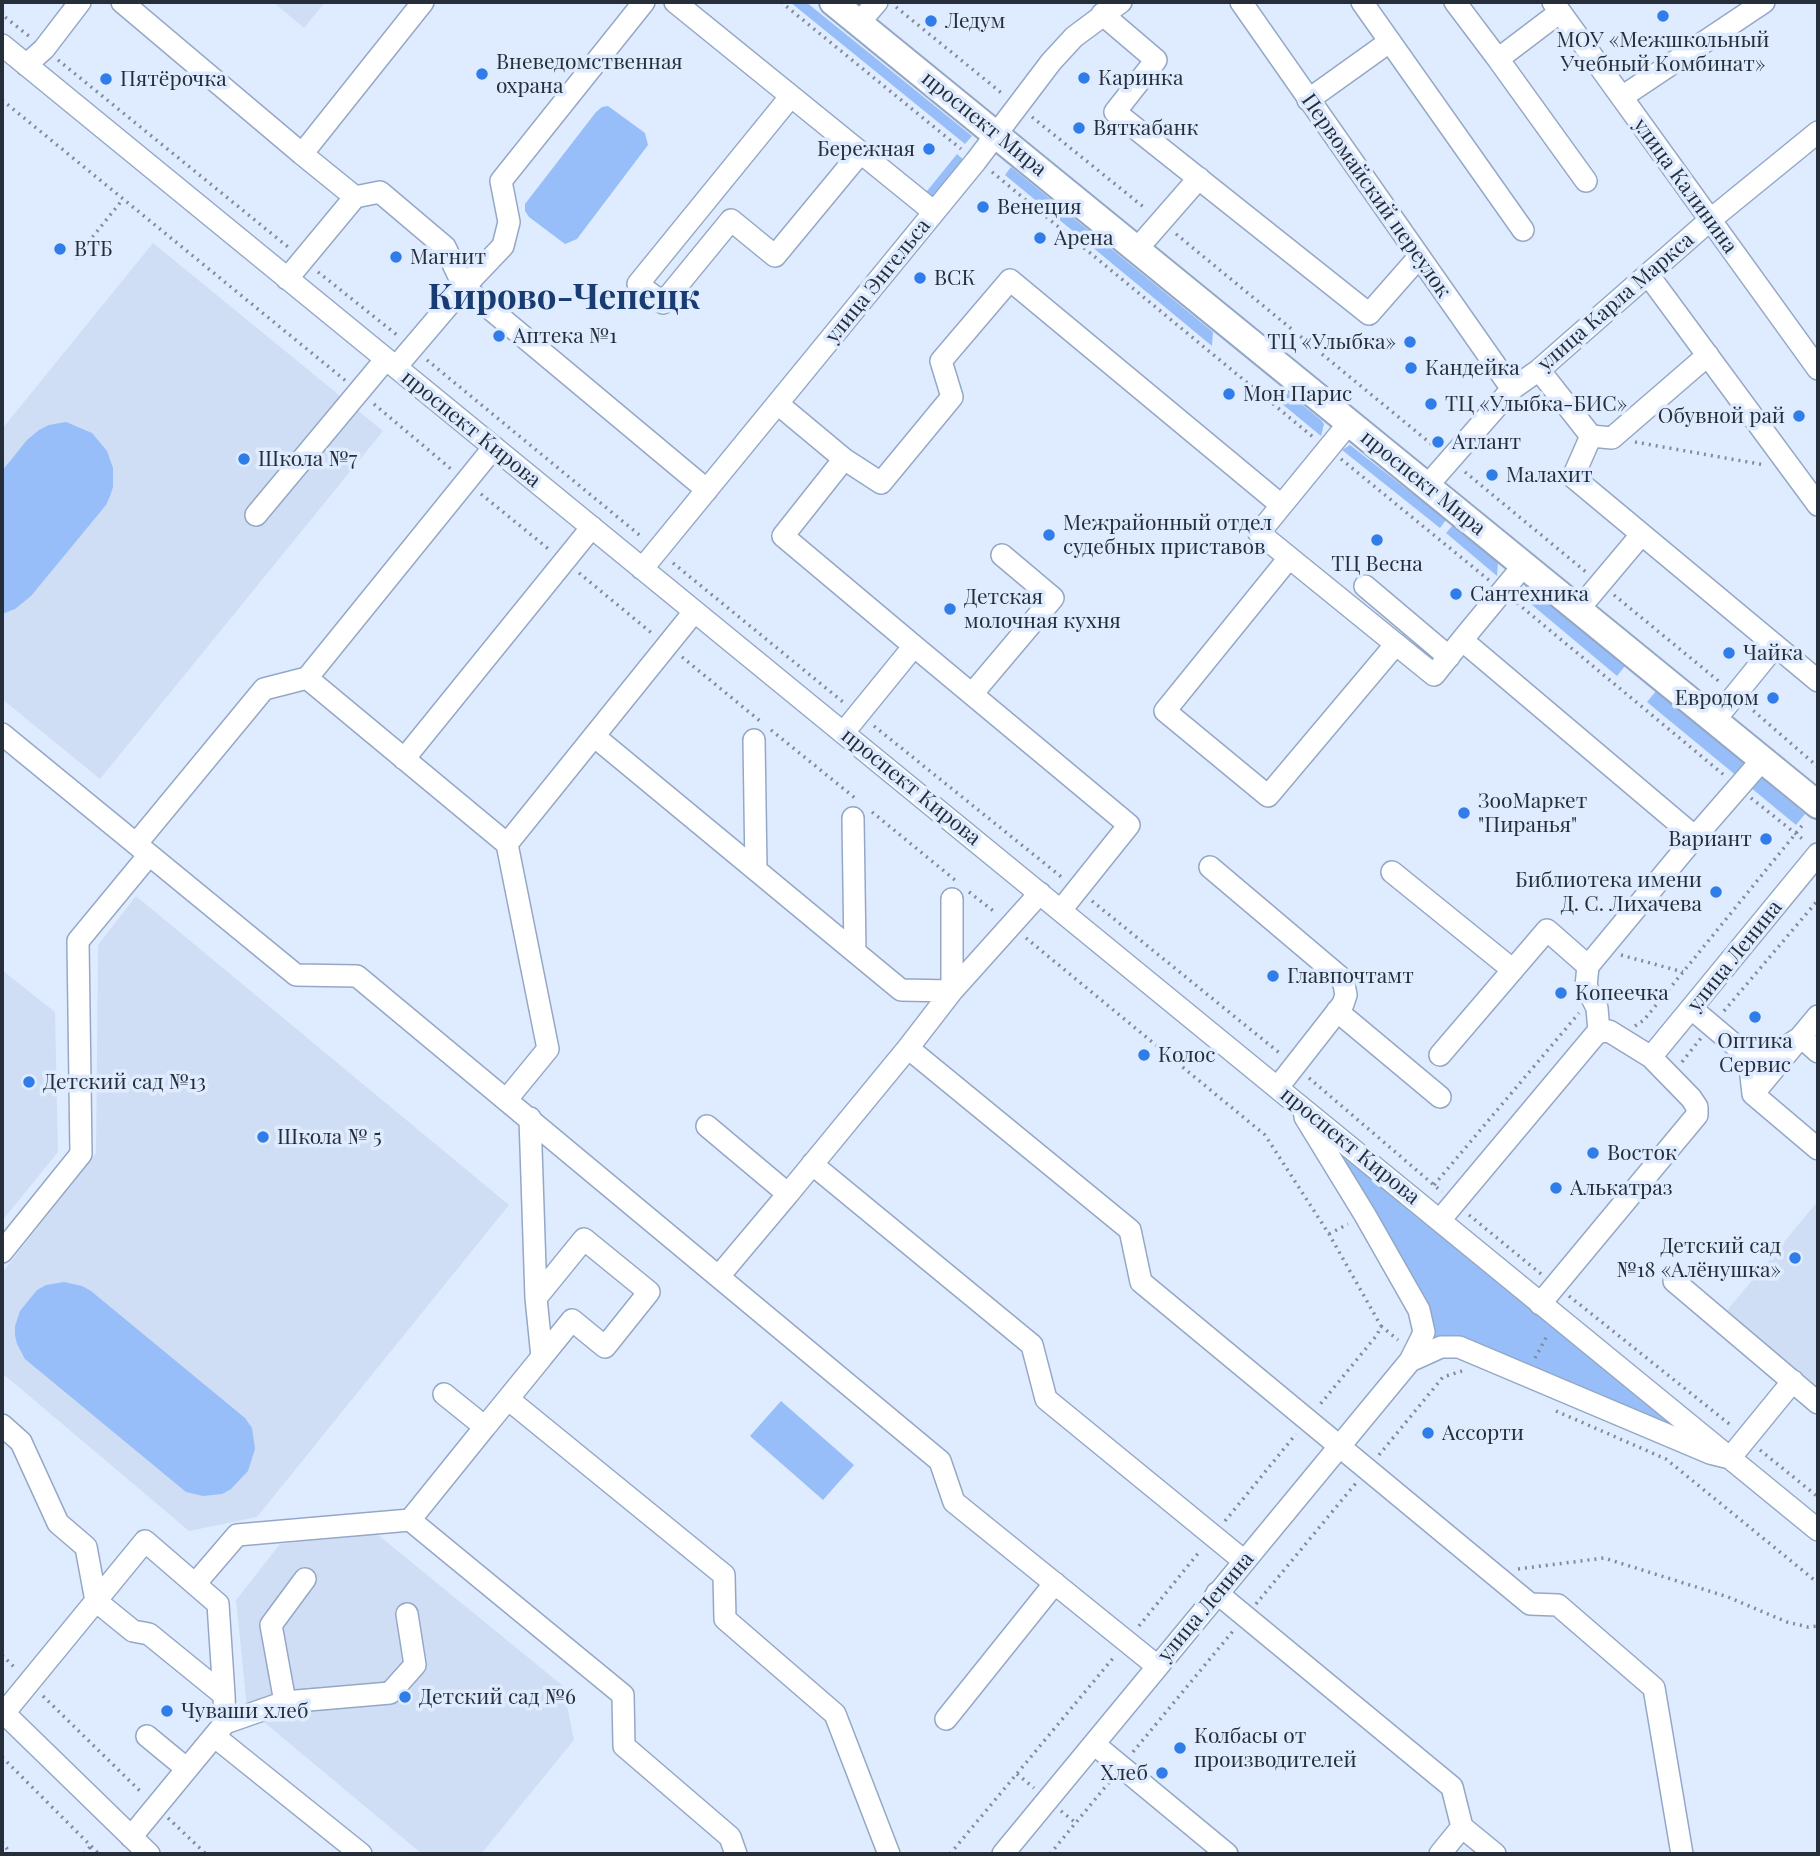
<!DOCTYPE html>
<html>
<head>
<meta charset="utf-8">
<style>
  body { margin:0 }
  #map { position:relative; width:1820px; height:1856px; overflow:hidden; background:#dfecff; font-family:"Playfair Display",serif }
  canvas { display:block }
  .frame { position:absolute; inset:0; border:4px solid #262e3a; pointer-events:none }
</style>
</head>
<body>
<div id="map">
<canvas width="1820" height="1856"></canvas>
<div class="frame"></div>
</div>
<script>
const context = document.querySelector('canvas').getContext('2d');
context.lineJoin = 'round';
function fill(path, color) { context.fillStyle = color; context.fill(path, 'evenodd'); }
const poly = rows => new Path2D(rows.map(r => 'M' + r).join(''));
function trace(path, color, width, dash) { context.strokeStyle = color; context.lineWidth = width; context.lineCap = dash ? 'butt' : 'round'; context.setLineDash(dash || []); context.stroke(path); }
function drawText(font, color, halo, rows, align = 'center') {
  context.font = font + ' "Playfair Display",serif'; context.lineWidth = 7; context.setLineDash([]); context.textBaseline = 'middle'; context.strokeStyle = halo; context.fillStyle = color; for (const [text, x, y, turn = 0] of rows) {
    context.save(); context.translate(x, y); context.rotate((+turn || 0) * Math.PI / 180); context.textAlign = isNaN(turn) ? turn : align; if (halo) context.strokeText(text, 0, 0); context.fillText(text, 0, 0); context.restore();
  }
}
const built = poly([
  [273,2,325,2,304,28],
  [153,243,383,431,100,779,2,699,2,429],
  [136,896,509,1205,257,1517,189,1531,2,1373,2,1273,96,1153,98,945],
  [2,970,55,1012,58,1152,2,1221],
  [1818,1201,1818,1391,1724,1314],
  [377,1534,563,1686,574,1740,481,1854,422,1854,247,1708,236,1600,280,1544]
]);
const green = poly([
  [790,2,806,2,972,136,965,144],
  [608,106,645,133,648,145,577,239,565,244,529,217,525,211,525,204,596,112,602,107],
  [957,154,965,161,935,197,931,199,923,196],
  [1011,167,1213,332,1212,346,1005,175],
  [1288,393,1321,420,1324,424,1321,436,1281,403],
  [66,422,92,433,107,451,113,468,113,487,110,496,106,505,31,596,15,609,2,614,2,471,27,440,39,430,49,425],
  [1350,445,1446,520,1440,528,1342,450],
  [1453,525,1498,562,1497,576,1446,533],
  [1526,585,1625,666,1617,676,1519,594],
  [1656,691,1747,766,1738,777,1647,702],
  [1759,776,1805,814,1796,825,1750,787],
  [1296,1102,1730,1458,1441,1347,1424,1332],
  [64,1282,82,1286,91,1291,245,1418,252,1428,255,1449,248,1471,231,1489,222,1494,203,1496,186,1492,25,1359,17,1344,15,1335,15,1326,20,1311,37,1290,46,1285],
  [781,1401,854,1465,823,1500,750,1436]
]);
const path = poly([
  [781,2,961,149],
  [896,7,1004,95],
  [2,11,5,17,30,37],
  [58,60,288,247],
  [2,100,346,381],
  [1032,117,1146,209],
  [992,172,1313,437],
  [1176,234,1435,447],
  [75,259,123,199],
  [318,272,397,335],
  [427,360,643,538],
  [374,404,451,469],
  [1635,442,1765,465],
  [1341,459,1490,581],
  [1465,472,1586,572],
  [481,494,551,551],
  [673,563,843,702],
  [579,573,654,635],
  [1614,595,1721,683],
  [1517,603,1724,775],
  [682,657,760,721],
  [1748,706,1818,767],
  [874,726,1064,879],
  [771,730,855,798],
  [1751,798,1805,841],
  [872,812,955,880],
  [969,892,996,913],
  [1092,901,1282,1055],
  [1026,938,1265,1135,1329,1234,1381,1326,1377,1335,1318,1407],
  [1621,955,1683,972],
  [1724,1011,1818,900],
  [1635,1026,1644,1020,1805,822],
  [1682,1062,1701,1038],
  [1309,1078,1442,1192],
  [1434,1185,1579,1013],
  [1469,1215,1541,1274],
  [1329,1234,1348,1224],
  [1569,1296,1733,1427],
  [1381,1326,1398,1340],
  [1535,1358,1548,1334],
  [1556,1411,1666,1459,1818,1583],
  [1760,1450,1818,1497],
  [1379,1455,1443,1377,1462,1371],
  [1225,1521,1296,1434],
  [1518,1569,1604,1558,1728,1597,1787,1622,1808,1627,1818,1626],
  [1256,1604,1356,1483],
  [1139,1626,1200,1551],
  [2,1655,15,1668],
  [43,1696,143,1794],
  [1133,1752,1233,1631],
  [2,1757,99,1854],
  [1017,1774,1034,1788],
  [1061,1811,1076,1823],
  [168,1818,206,1854],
  [2,1842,11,1854],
  [84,1854,91,1846],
  [950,1854,1114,1657],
  [1050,1854,1111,1780]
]);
const minor = poly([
  [122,2,302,154],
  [423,2,302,154,355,197,380,192,445,247,464,287,503,246,509,222,501,181,644,2],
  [675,2,934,212],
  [1241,2,1512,389],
  [1362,2,1523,230],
  [1455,2,1498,59],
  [1553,2,1818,369],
  [1560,12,1498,59,1586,181],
  [1102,14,1156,60,1115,112,1369,314,1419,257],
  [859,23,877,2],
  [2,45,1818,1530],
  [26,65,44,49,80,2],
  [791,96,638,284,663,303,731,220,775,256,861,152],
  [1622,97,1764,2],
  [1308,100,1389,42],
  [1137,249,1199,178],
  [1649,276,1818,505],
  [287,279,355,197],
  [396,367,464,287,707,490],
  [1539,370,1591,436,1612,438,1708,355],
  [778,404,844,459],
  [1349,423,1259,533,1434,675,1462,640],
  [1591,436,1573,477,1818,681],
  [1427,486,1512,389,1539,370,1710,220,1818,132],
  [256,515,386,359],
  [1289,558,1165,711,1268,796,1396,644],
  [1524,565,1462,640,1695,837,1762,760],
  [642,569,976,161,1051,62,1074,37,1121,2],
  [1365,586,1449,657],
  [1578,610,1641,535],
  [914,646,783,536,844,459,881,483,952,397,941,361,1010,280,1281,505],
  [307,678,494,447],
  [972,694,1053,598,1002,555],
  [1714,721,1775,646],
  [844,732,914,646,1129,825,1061,910],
  [2,734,296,975,357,976,940,1461,954,1502,1157,1666],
  [594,736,756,870],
  [754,740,756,870,855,952],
  [404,759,592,527],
  [853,818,855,952,901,990,952,991,952,899],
  [136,844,264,689,307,678,507,844],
  [1210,867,1340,977,1344,984,1346,995,1343,1004,1278,1087],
  [1392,872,1513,970],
  [1588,966,1695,837],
  [1692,1009,1749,1057,1768,1059,1801,1037,1818,1052],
  [1337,1011,1440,1097],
  [908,1048,1130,1230,1141,1282,1530,1604,1558,1605,1654,1688,1682,1854],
  [1440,1055,1547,930,1588,966,1586,986,1597,1008,1599,1032],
  [1651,1057,1818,854],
  [1749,1057,1753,1094,1818,1016],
  [1753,1094,1818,1149],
  [507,1099,548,1049,507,844,694,612],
  [707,1126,788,1194,719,1276],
  [812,1164,1032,1345,1046,1399,1244,1561],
  [788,1194,908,1048,952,991,1040,893],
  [1440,1220,1595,1035,1599,1032,1609,1031,1651,1057,1691,1098,1697,1107,1697,1115,1540,1304],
  [2,1252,81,1154,78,941,149,855],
  [1674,1281,1818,1403],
  [536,1298,584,1239,649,1292,605,1347,572,1320,542,1357],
  [1410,1361,1441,1347,1459,1347,1710,1453,1730,1458,1793,1381],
  [444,1394,485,1427,542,1357,536,1298,530,1118],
  [508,1399,724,1575,725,1619,835,1714,889,1854],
  [2,1425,21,1442,58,1523,86,1547,96,1601,133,1631,149,1634,224,1695,225,1723,187,1769],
  [410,1520,623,1695,624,1746,730,1837,736,1854],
  [195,1584,237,1535,410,1520,485,1427],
  [1217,1593,1452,1787,1462,1827,1495,1854],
  [285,1702,271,1625,305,1579],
  [2,1711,149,1854],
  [4,1713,145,1541,218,1604,224,1695],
  [946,1719,1055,1583],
  [225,1723,285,1702,390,1693,415,1665,407,1614],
  [214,1736,361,1854],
  [1094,1744,1227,1854],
  [131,1837,187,1769,147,1736],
  [1003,1854,1410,1361,1421,1339,1424,1332,1419,1310,1365,1215,1305,1117],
  [1440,1854,1462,1827]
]);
const major = poly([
  [833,2,1818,805]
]);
const markers = [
  [1663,16,7,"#307ce8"],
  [931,21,7,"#307ce8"],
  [482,74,7,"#307ce8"],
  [1084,78,7,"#307ce8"],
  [106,79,7,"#307ce8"],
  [1079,128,7,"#307ce8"],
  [929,149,7,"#307ce8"],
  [983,207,7,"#307ce8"],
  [1040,238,7,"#307ce8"],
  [60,249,7,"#307ce8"],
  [396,257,7,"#307ce8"],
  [920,278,7,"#307ce8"],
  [499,336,7,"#307ce8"],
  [1410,342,7,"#307ce8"],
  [1411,368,7,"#307ce8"],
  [1229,394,7,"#307ce8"],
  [1431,404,7,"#307ce8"],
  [1799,416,7,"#307ce8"],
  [1438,442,7,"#307ce8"],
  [244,459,7,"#307ce8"],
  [1492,475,7,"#307ce8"],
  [1049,535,7,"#307ce8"],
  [1377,540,7,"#307ce8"],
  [1456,594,7,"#307ce8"],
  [950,609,7,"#307ce8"],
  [1729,653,7,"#307ce8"],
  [1773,698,7,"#307ce8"],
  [1464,813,7,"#307ce8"],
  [1766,839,7,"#307ce8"],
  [1716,892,7,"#307ce8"],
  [1273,976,7,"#307ce8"],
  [1561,993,7,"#307ce8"],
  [1755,1017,7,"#307ce8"],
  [1144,1055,7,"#307ce8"],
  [29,1082,7,"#307ce8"],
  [263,1137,7,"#307ce8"],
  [1593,1153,7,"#307ce8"],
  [1556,1188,7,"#307ce8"],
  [1795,1258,7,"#307ce8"],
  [1428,1433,7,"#307ce8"],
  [405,1697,7,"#307ce8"],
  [167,1711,7,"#307ce8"],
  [1180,1748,7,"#307ce8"],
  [1162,1773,7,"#307ce8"]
];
const poiNames = [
  ["Ледум",945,21],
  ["МОУ «Межшкольный",1663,40,"center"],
  ["Учебный Комбинат»",1663,64,"center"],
  ["Вневедомственная",496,62],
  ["охрана",496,86],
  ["Каринка",1098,78],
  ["Пятёрочка",120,79],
  ["Вяткабанк",1093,128],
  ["Бережная",915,149,"right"],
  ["Венеция",997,207],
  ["Арена",1054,238],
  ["ВТБ",74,249],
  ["Магнит",410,257],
  ["ВСК",934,278],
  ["Аптека №1",513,336],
  ["ТЦ «Улыбка»",1396,342,"right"],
  ["Кандейка",1425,368],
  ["Мон Парис",1243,394],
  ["ТЦ «Улыбка-БИС»",1445,404],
  ["Обувной рай",1785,416,"right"],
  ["Атлант",1452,442],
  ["Школа №7",258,459],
  ["Малахит",1506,475],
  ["Межрайонный отдел",1063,523],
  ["судебных приставов",1063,547],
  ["ТЦ Весна",1377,564,"center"],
  ["Сантехника",1470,594],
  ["Детская",964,597],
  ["молочная кухня",964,621],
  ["Чайка",1743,653],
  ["Евродом",1759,698,"right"],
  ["ЗооМаркет",1478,801],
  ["\"Пиранья\"",1478,825],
  ["Вариант",1752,839,"right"],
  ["Библиотека имени",1702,880,"right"],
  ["Д. С. Лихачева",1702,904,"right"],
  ["Главпочтамт",1287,976],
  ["Копеечка",1575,993],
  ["Оптика",1755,1041,"center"],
  ["Сервис",1755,1065,"center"],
  ["Колос",1158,1055],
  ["Детский сад №13",43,1082],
  ["Школа № 5",277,1137],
  ["Восток",1607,1153],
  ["Алькатраз",1570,1188],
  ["Детский сад",1781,1246,"right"],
  ["№18 «Алёнушка»",1781,1270,"right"],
  ["Ассорти",1442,1433],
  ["Детский сад №6",419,1697],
  ["Чуваши хлеб",181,1711],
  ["Колбасы от",1194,1736],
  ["производителей",1194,1760],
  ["Хлеб",1148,1773,"right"]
];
const streetNames = [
  ["проспект Мира",984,124,39],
  ["улица Калинина",1685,186,54],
  ["Первомайский переулок",1376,196,55],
  ["улица Энгельса",878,281,-51],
  ["улица Карла Маркса",1616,302,-41],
  ["проспект Кирова",471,429,39],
  ["проспект Мира",1423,483,39],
  ["проспект Кирова",911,787,39],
  ["улица Ленина",1735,956,-51],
  ["проспект Кирова",1350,1146,39],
  ["улица Ленина",1206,1607,-50]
];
const townNames = [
  ["Кирово-Чепецк",564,298]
];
fill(built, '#cfdef4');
fill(green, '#97bef8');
trace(minor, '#94a8c6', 24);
trace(major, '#94a8c6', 30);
trace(path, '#818b9a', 3.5, [2, 5]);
trace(minor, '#fff', 21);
trace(major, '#fff', 26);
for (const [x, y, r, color] of markers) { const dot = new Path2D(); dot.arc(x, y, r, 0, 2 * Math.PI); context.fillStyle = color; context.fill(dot); trace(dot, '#dfecff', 2.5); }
drawText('21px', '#262e3a', '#dfecff', poiNames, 'left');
drawText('21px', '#262e3a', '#dfecff', streetNames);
drawText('bold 35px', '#183c71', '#dfecff', townNames);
</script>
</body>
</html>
